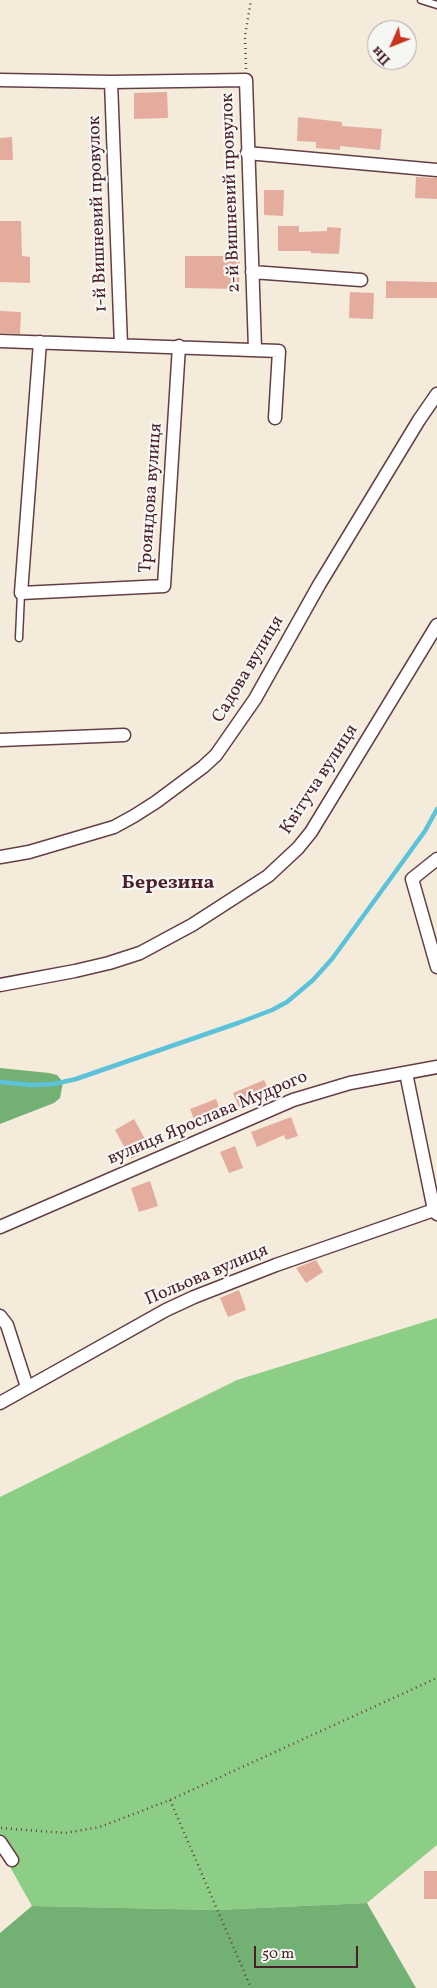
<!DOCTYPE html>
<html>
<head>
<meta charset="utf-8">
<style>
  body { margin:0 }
  #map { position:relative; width:437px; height:1988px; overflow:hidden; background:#f4ebdb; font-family:Vollkorn,serif }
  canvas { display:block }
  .north { position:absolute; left:367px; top:20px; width:50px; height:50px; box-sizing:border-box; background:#f6f6f2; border:1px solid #b1a0a2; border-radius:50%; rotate:226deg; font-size:14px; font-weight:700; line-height:20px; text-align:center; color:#4a1f2b }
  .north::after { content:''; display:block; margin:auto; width:18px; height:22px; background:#c8321e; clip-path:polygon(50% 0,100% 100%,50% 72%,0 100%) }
  .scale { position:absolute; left:254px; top:1946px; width:104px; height:22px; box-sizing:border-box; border:2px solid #4a1f2b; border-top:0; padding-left:6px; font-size:15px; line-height:18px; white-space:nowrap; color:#4a1f2b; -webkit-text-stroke:4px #f6f6f2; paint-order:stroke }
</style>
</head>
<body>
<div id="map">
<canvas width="437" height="1988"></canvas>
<div class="north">Пн</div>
<div class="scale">50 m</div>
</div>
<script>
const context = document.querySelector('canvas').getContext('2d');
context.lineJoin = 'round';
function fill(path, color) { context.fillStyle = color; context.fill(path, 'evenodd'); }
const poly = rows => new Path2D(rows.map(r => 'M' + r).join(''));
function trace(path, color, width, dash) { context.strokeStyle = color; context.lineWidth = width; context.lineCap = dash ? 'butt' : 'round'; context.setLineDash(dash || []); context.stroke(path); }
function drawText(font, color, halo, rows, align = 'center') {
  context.font = font + ' Vollkorn,serif'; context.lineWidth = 4.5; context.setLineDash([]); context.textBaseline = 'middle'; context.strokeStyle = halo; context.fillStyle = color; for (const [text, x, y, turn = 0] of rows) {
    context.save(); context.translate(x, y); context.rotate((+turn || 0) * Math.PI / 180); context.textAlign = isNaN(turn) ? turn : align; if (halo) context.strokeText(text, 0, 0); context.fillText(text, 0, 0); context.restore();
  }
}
const green = poly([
  [437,1318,437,1845,367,1903,216,1910,32,1906,0,1849,0,1497,237,1380]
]);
const forest = poly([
  [0,1068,49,1073,57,1075,63,1082,60,1098,54,1103,0,1124],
  [367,1903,416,1988,0,1988,0,1933,32,1906,216,1910]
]);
const stream = poly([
  [0,1082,32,1085,54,1084,76,1079,238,1023,272,1010,287,1002,313,980,332,959,425,831,437,809]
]);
const building = poly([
  [167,92,168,118,134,119,134,93],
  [298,117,342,122,342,126,382,129,380,150,340,146,340,150,316,148,316,142,297,141],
  [12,137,13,160,0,160,0,138],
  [416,177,437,178,437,199,415,198],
  [264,190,284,190,283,216,264,215],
  [0,221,21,221,22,256,30,257,30,283,0,282],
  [278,226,299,226,299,232,327,231,327,227,341,228,339,254,311,253,311,251,278,251],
  [185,256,240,256,239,289,185,288],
  [386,281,437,282,437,298,386,298],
  [350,292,374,293,373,319,349,318],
  [0,311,21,312,20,334,0,333],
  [264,1080,270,1094,239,1107,233,1093],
  [216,1099,222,1114,196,1124,190,1109],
  [291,1117,298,1136,286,1140,284,1135,257,1147,251,1132],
  [134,1119,150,1148,131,1159,115,1130],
  [235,1146,243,1168,229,1173,220,1152],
  [150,1181,158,1206,139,1212,131,1188],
  [316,1260,323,1272,306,1283,296,1268],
  [239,1290,246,1310,228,1317,220,1298],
  [424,1871,437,1871,437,1899,424,1899]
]);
const path = poly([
  [246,69,245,36,251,0],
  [170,1800,251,1988],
  [1,1828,65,1833,100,1827,170,1800,437,1678]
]);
const service = poly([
  [421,0,437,5],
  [19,638,21,593]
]);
const minor = poly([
  [0,80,111,82,246,80,255,349],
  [111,82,121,345],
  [247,153,437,170],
  [252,272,361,280],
  [0,341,279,351,275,418],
  [40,342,21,593,164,586,179,346],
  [0,740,124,735],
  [0,857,29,852,114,827,134,816,156,802,203,767,216,755,255,699,319,585,419,420,437,394],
  [437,859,412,879,437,967],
  [0,985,75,971,109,963,140,953,192,925,268,876,298,848,311,832,437,625],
  [406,1073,434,1210],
  [0,1227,293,1100,350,1083,437,1067],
  [0,1316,7,1325,27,1387],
  [0,1403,166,1310,194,1297,276,1265,434,1210,437,1214],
  [0,1842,12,1860]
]);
const streetNames = [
  ["2-й Вишневий провулок",232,193,-92],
  ["1-й Вишневий провулок",99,214,-92],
  ["Трояндова вулиця",152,498,-86],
  ["Садова вулиця",249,670,-59],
  ["Квітуча вулиця",320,780,-57],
  ["вулиця Ярослава Мудрого",208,1119,-23],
  ["Польова вулиця",207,1276,-23]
];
const quarterNames = [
  ["Березина",168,884]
];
fill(green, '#8dce86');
fill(forest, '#72b173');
trace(stream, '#5cc2da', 4.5);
fill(building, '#e4ac9c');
trace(service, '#643e45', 9);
trace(minor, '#643e45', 15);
trace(path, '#643e45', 2.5, [1, 4]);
trace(service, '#fff', 6);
trace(minor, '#fff', 12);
drawText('18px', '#4a1f2b', '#f6f6f2', streetNames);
drawText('bold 20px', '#4a1f2b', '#f6f6f2', quarterNames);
</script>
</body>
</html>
